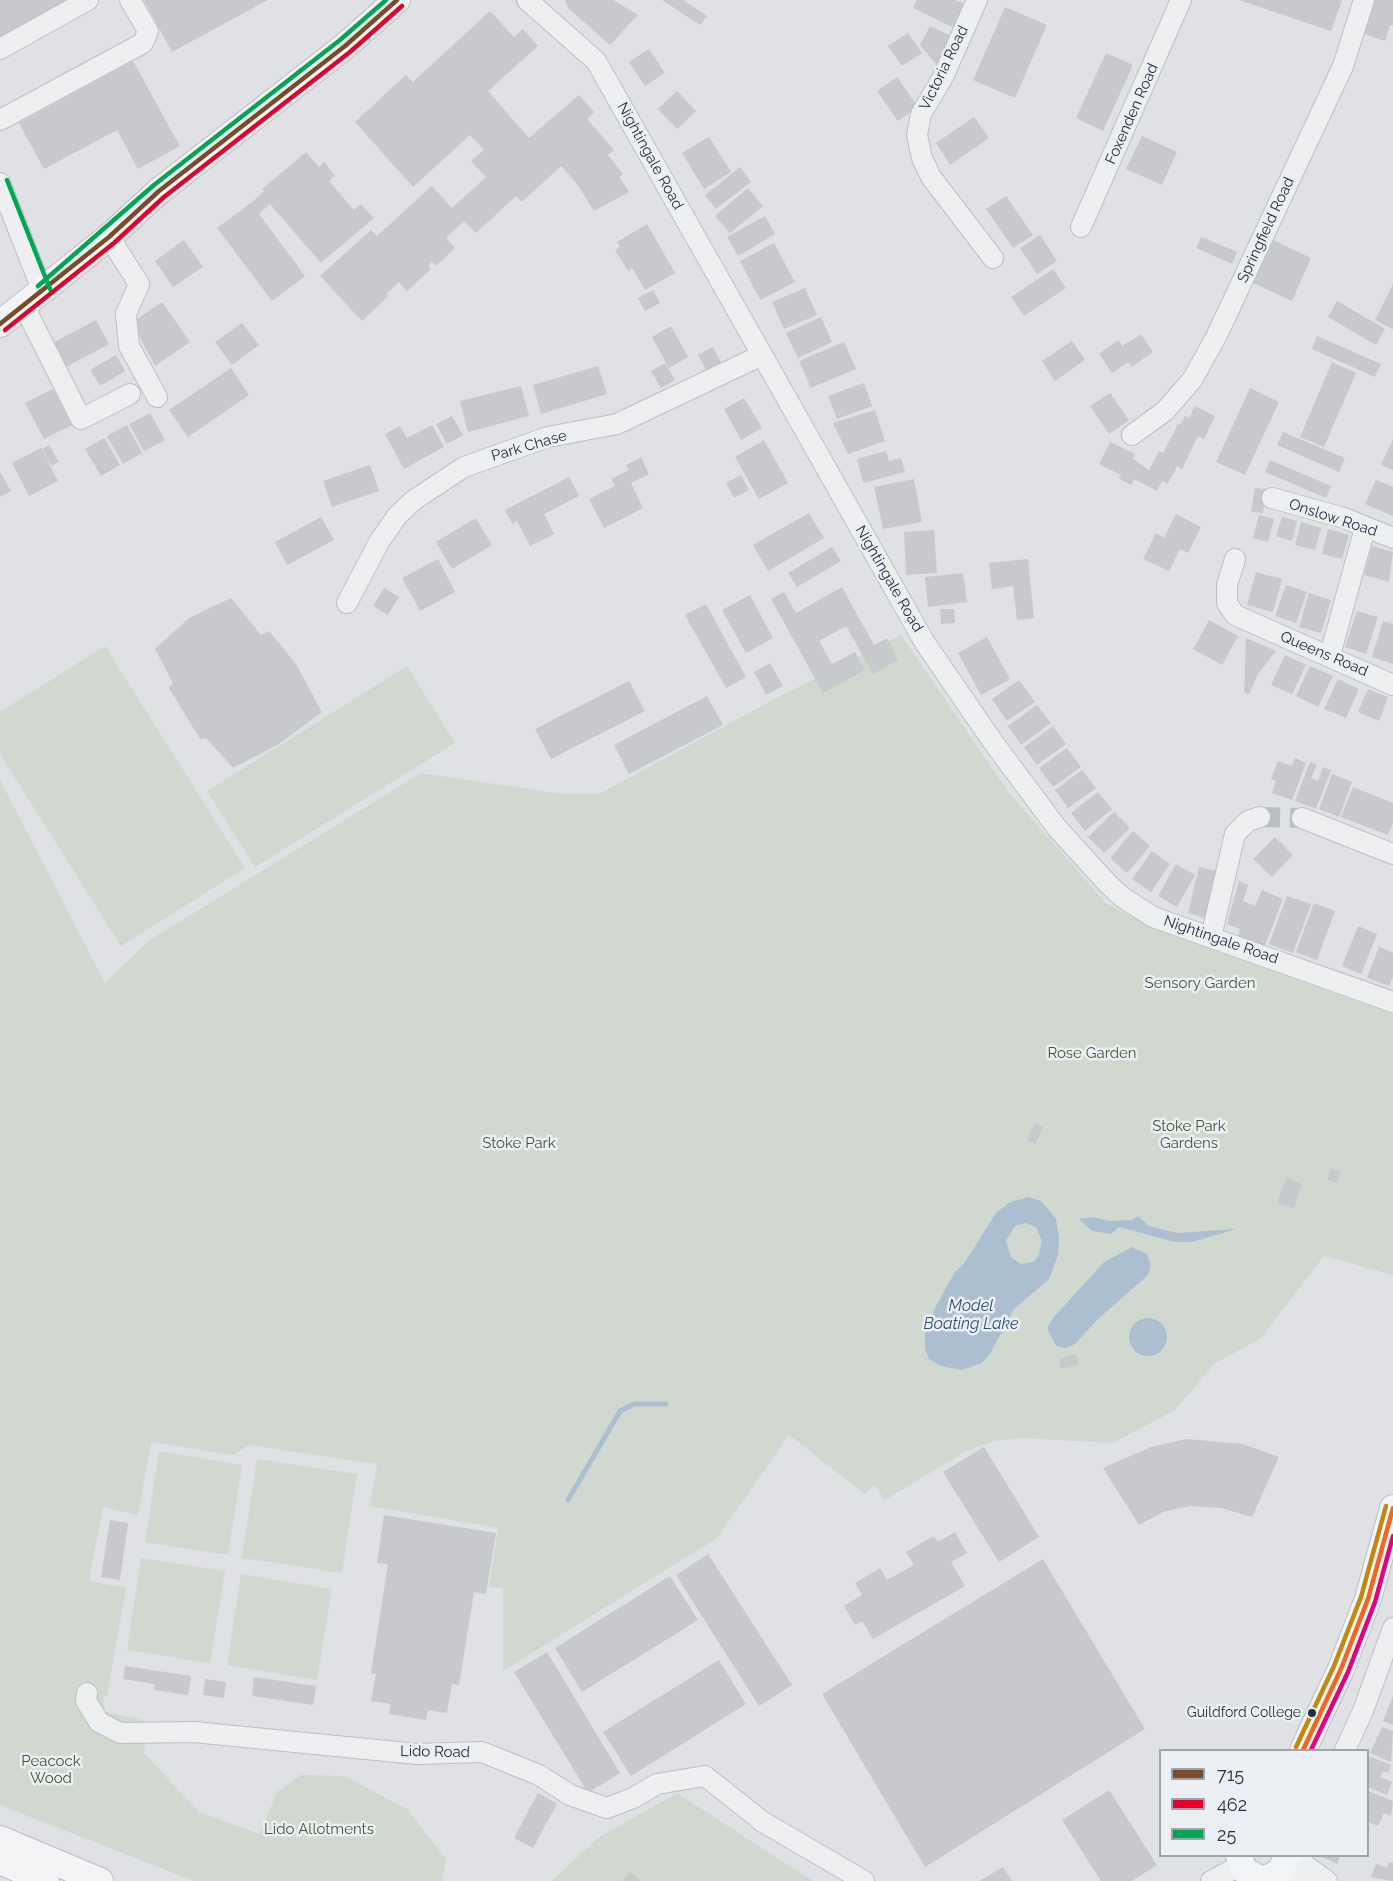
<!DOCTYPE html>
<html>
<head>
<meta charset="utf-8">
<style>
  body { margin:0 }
  #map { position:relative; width:1393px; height:1881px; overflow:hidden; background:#dfe1e4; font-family:Raleway,sans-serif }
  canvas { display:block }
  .legend { position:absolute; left:1159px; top:1749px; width:210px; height:108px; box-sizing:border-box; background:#ecf0f5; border:2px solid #9da3ab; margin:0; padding:8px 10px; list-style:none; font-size:18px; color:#26303d }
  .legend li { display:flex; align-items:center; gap:12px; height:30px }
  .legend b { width:30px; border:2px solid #9da3ab }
</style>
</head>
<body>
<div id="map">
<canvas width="1393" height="1881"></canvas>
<ul class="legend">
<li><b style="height:8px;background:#7a4b2a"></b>715</li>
<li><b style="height:8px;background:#e4002b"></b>462</li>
<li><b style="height:8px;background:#00a651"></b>25</li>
</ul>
</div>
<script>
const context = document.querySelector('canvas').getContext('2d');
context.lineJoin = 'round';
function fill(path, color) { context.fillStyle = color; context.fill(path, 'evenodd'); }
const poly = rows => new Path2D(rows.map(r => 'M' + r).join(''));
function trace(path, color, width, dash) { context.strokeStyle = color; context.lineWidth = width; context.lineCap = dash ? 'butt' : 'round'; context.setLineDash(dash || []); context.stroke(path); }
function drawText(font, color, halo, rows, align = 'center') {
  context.font = font + ' Raleway,sans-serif'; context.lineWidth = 5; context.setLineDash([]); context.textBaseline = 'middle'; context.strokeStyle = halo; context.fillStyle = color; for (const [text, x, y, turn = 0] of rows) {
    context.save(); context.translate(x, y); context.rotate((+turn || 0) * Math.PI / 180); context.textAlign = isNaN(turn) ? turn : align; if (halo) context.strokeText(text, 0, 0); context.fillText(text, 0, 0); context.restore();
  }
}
const green = poly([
  [901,635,1009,793,1106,903,1147,925,1177,937,1393,1014,1393,1275,1324,1256,1261,1338,1214,1364,1175,1410,1113,1443,1022,1438,995,1441,966,1451,885,1500,874,1485,865,1494,789,1435,717,1538,503,1671,503,1588,489,1587,498,1528,370,1506,377,1464,249,1445,234,1455,151,1442,138,1515,103,1507,89,1581,126,1588,107,1696,103,1696,105,1712,147,1721,144,1753,199,1812,260,1834,277,1792,301,1775,344,1776,407,1809,446,1859,442,1881,194,1881,0,1805,0,780,105,983,150,940,421,773,562,794,599,794,771,701],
  [105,646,245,868,121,946,0,754,0,712],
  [407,666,455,743,255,867,207,791],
  [159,1451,242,1465,228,1555,145,1542],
  [257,1459,357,1474,342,1573,242,1558],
  [141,1558,225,1571,210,1663,127,1650],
  [241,1574,332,1589,317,1680,227,1665],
  [677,1793,780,1860,813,1881,552,1881,598,1838]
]);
const water = poly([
  [1029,1197,1041,1201,1056,1219,1059,1238,1058,1255,1049,1279,1014,1309,991,1352,982,1363,962,1370,941,1366,929,1359,925,1349,925,1333,936,1306,955,1272,965,1262,996,1213,1010,1202],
  [1025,1223,1036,1227,1042,1241,1038,1257,1033,1262,1021,1264,1011,1257,1006,1241,1015,1226],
  [1138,1216,1149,1226,1177,1233,1236,1229,1192,1242,1175,1242,1119,1227,1111,1234,1092,1231,1079,1219,1094,1217,1110,1221,1132,1220],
  [1132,1247,1147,1254,1151,1266,1148,1275,1097,1320,1075,1344,1066,1348,1056,1346,1047,1328,1053,1318,1104,1262],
  '1129 1337a19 19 0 1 1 38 0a19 19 0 1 1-38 0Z'
]);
const stream = poly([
  [568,1500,620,1411,634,1404,666,1404]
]);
const building = poly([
  [0,0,77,0,0,42],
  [144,0,268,0,172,52],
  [565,0,613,0,638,15,610,45,568,8],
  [662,0,683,0,707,16,700,25],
  [917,0,955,0,965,4,954,28,913,8],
  [1239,0,1342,0,1331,31],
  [1368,0,1393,0,1393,25,1390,25,1385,41,1364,34,1369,16,1363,14],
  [1005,7,1047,25,1015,98,973,80],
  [490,11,514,37,523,29,538,46,488,91,529,138,579,95,594,112,587,119,614,150,608,155,623,174,619,177,629,192,594,211,577,184,561,166,522,202,516,196,476,233,464,221,446,238,455,248,436,266,432,262,428,266,431,269,407,291,399,282,386,294,388,296,362,321,320,276,371,230,377,236,432,186,452,208,486,177,471,161,484,150,470,135,413,187,355,122,406,75,413,82],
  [930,26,952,36,938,66,920,45],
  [908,33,922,53,902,66,888,46],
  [649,49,665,73,645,86,629,62],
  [1106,53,1133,65,1103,131,1076,118],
  [133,61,180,146,138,169,117,130,44,169,19,123],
  [897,77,918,107,898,121,877,91],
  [677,91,696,111,677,129,658,109],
  [974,117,989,138,950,165,936,143],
  [1142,136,1177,152,1162,185,1126,169],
  [709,137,731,172,704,189,682,153],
  [306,152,319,167,324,162,335,175,329,181,354,210,361,204,374,218,321,263,270,204,259,214,305,276,272,301,217,228,251,203,264,191,262,189],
  [740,167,751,182,716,209,705,195],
  [748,188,763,206,730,233,715,216],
  [1006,196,1033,235,1013,248,986,209],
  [765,216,775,234,738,256,727,237],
  [647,224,675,273,645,290,632,268,628,271,615,250,620,247,617,242],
  [1040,235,1057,261,1037,274,1020,248],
  [1201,237,1237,252,1232,264,1196,248],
  [184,240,203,267,173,287,155,261],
  [1273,240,1311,258,1292,301,1253,283],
  [774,243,795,282,760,300,740,261],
  [1053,269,1066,288,1024,316,1011,297],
  [1393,284,1393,329,1375,320],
  [805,288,817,315,784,329,772,302],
  [653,290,660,303,645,311,638,298],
  [1337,301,1385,329,1376,345,1328,317],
  [162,302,190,342,155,366,139,336,137,319],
  [821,317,832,342,798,358,786,333],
  [96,320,109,344,64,368,51,344],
  [242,323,259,345,232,365,215,342],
  [671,326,688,357,669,368,652,337],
  [1141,334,1153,352,1132,367,1128,362,1112,373,1099,354,1118,340,1122,346],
  [1317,336,1381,364,1375,377,1312,349],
  [1072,341,1085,360,1055,381,1042,361],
  [844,342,856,369,811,388,799,361],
  [713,347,722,364,707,372,698,355],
  [116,355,125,371,100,386,90,370],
  [1332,362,1356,373,1324,447,1300,437],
  [665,363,675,380,661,388,651,371],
  [598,366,607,394,541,414,533,385],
  [231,368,249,395,188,437,169,410],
  [864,383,872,406,837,419,828,396],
  [521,386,529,416,468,432,460,401],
  [1250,388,1279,402,1245,475,1216,462],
  [53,389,72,425,44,439,25,403],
  [1110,393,1129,420,1109,434,1090,406],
  [744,398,762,428,741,440,724,409],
  [1195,406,1215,416,1204,439,1198,436,1182,469,1177,466,1168,484,1162,481,1157,491,1134,479,1131,485,1119,479,1121,475,1099,464,1110,442,1135,454,1133,459,1149,470,1159,451,1163,453,1178,424,1180,425,1185,416,1189,418],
  [875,410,885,441,848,454,833,423],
  [150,413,165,440,144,451,129,424],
  [452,416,463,435,447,444,436,424],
  [127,425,142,453,123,464,107,436],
  [432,425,444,447,404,469,385,434,400,426,407,438],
  [1283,432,1345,458,1339,472,1277,445],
  [104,438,120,465,101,476,85,449],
  [1393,439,1393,470,1381,465],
  [764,440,788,483,759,499,735,457],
  [49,445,59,462,51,466,42,449],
  [41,448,58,481,29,496,12,463],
  [886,451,889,461,901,458,905,472,863,483,857,459],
  [641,457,649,474,631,483,643,508,604,528,589,499,615,486,611,479,629,470,626,465],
  [1270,460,1331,486,1326,498,1265,472],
  [370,465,379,491,332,507,323,481],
  [0,472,11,491,0,497],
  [741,475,749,490,734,498,726,483],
  [569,477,579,496,544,514,554,534,530,546,517,521,512,524,505,510],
  [914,479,922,522,883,529,874,487],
  [1376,480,1393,487,1393,516,1365,504],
  [1255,488,1267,489,1263,513,1251,512],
  [809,513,824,538,768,571,753,545],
  [1176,514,1201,527,1188,553,1180,549,1169,571,1143,559,1156,533,1164,538],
  [1259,515,1274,519,1268,542,1253,538],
  [321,517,334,540,287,565,275,542],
  [1282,517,1297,521,1292,541,1276,536],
  [476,518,492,545,452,569,436,542],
  [1301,522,1321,528,1315,550,1295,545],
  [1328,529,1349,535,1342,559,1322,554],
  [934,530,937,573,906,575,904,532],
  [1372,546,1393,552,1389,582,1364,575],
  [832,547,841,561,797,587,788,573],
  [438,559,455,592,420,611,402,578],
  [1028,559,1034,618,1017,620,1013,586,992,589,989,563],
  [1256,572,1282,579,1273,612,1247,605],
  [963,573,967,602,928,607,925,577],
  [1286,585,1307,592,1296,623,1275,616],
  [842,587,874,645,887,638,898,660,873,674,846,626,819,641,832,664,855,652,865,670,823,693,771,599,784,592,796,613],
  [384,588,399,597,388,615,373,606],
  [1309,593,1331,600,1321,633,1299,627],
  [750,595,773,638,746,653,722,610],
  [231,598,261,635,269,631,296,664,322,712,279,744,233,768,206,738,200,739,169,688,173,683,155,649,189,618],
  [706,604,746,677,726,688,685,615],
  [940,609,954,609,955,623,941,624],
  [1357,611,1378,617,1366,654,1345,647],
  [1209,620,1238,636,1222,665,1193,649],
  [1383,621,1393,624,1393,664,1372,657],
  [987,637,1010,679,981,695,958,653],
  [1246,638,1276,651,1258,674,1249,694,1244,692],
  [1285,655,1306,665,1292,694,1271,685],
  [770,663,783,686,766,695,754,672],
  [1310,666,1333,676,1318,707,1296,696],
  [1338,679,1359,689,1346,718,1324,709],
  [1019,680,1035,702,1007,721,992,699],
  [629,681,645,711,551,759,535,729],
  [1368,689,1388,697,1379,721,1358,712],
  [707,696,723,725,629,774,614,745],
  [1037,705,1051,723,1021,745,1008,726],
  [1053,726,1066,744,1037,765,1024,747],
  [1067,748,1081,767,1053,787,1039,768],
  [1295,758,1306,763,1292,800,1272,793,1276,781,1271,779,1278,761,1292,766],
  [1310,762,1317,765,1311,778,1318,781,1323,767,1331,770,1316,809,1295,801],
  [1082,770,1096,788,1068,808,1055,790],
  [1332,774,1352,782,1339,817,1319,809],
  [1353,787,1393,803,1393,823,1388,835,1341,817],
  [1098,792,1112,809,1085,831,1071,813],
  [1114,812,1130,828,1104,853,1088,837],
  [1133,831,1150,846,1127,873,1110,858],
  [1275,837,1293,855,1272,877,1253,859],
  [1152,851,1170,864,1151,892,1132,879],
  [1176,864,1195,875,1177,907,1158,896],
  [1199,867,1220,872,1209,919,1188,913],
  [1239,881,1248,885,1243,901,1255,906,1262,890,1283,899,1264,948,1237,938,1240,929,1227,924],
  [1287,896,1311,904,1293,953,1269,944],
  [1314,903,1335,911,1317,960,1296,952],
  [1358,926,1377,934,1361,974,1342,966],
  [1379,947,1393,953,1393,977,1389,986,1367,978],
  [1035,1123,1043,1127,1035,1144,1027,1140],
  [1331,1168,1341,1172,1337,1183,1327,1180],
  [1286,1178,1302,1184,1294,1208,1277,1203],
  [1076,1354,1079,1365,1061,1369,1059,1359],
  [1187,1439,1243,1444,1279,1457,1252,1517,1221,1508,1190,1506,1163,1512,1139,1525,1103,1468,1151,1447],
  [984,1447,1039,1537,999,1562,943,1472],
  [384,1515,496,1533,486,1594,474,1592,459,1685,452,1684,447,1713,428,1710,426,1720,389,1714,391,1704,371,1701,376,1674,371,1673,388,1564,377,1563],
  [110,1520,128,1523,120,1580,101,1577],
  [955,1532,967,1553,951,1562,965,1586,873,1639,862,1621,855,1625,844,1606,862,1595,855,1583,880,1568,887,1580,914,1565,906,1552,934,1536,938,1542],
  [708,1554,792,1685,759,1706,676,1575],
  [1043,1559,1145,1729,925,1867,822,1694],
  [670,1576,698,1620,582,1692,555,1648],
  [547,1652,620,1773,588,1793,514,1672],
  [719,1660,746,1704,631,1776,603,1732],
  [125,1666,191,1676,188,1695,154,1690,155,1684,123,1679],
  [254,1677,316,1686,313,1705,252,1696],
  [205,1679,226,1682,224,1698,203,1695],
  [1393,1696,1393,1725,1383,1721],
  [1382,1727,1393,1731,1391,1762,1370,1753],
  [1368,1756,1391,1765,1388,1773,1383,1771,1380,1777,1392,1782,1387,1795,1368,1787],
  [1109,1790,1157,1865,1132,1881,1101,1881,1062,1820],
  [1368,1791,1393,1801,1391,1816,1384,1813,1378,1826,1368,1822],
  [538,1793,557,1804,533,1848,514,1838],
  [1320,1856,1340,1856,1337,1864],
  [1389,1862,1393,1863,1393,1881,1371,1877,1376,1864,1387,1868],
  [1003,1867,1012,1881,979,1881],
  [630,1872,641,1881,622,1881]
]);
const minorTunnel = poly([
  [1260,817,1302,818]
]);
const minor = poly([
  [527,0,596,61,925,643,993,742,1057,828,1108,884,1122,897,1153,917,1393,1002],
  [977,0,943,77,921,114,917,135,922,158,931,177,993,258],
  [0,49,88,0],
  [0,120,143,43,148,31,130,0],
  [0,183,43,292],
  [1081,227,1181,0],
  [109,237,139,284,126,314,129,346,157,397],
  [24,306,81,419,130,394],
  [1132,435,1165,411,1192,380,1216,337,1343,66,1364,0],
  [1272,498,1344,518,1393,538],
  [1235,559,1227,585,1227,603,1235,615,1393,685],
  [347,603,379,542,397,516,414,500,464,467,548,437,617,424,762,355],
  [1330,655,1365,528],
  [1302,818,1393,854],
  [1211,937,1235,834,1248,821,1260,817],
  [87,1693,86,1701,99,1722,120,1733,194,1732,417,1754,482,1752,539,1775,570,1795,607,1808,633,1798,657,1784,705,1776,763,1822,864,1881],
  [1345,1750,1363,1711,1393,1628],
  [1293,1856,1327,1881],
  [1280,1872,1315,1881],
  [1211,1881,1241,1865]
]);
const major = poly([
  [0,324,109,237,159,191,345,46,397,0],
  [1303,1750,1341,1669,1368,1599,1393,1508],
  [0,1839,100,1881],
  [1239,1856,1244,1870,1259,1879,1268,1878,1280,1872,1287,1856],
  [0,1861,46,1881]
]);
const bus1 = poly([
  [0,324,109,237,159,191,345,46,397,0]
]);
const bus2 = poly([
  [5,330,114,243,164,197,350,52,402,6]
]);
const bus3 = poly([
  [7,180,50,289],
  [38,286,154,185,340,40,386,0]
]);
const bus4 = poly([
  [1303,1750,1341,1669,1368,1599,1393,1508]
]);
const bus5 = poly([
  [1311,1750,1348,1672,1375,1602,1393,1536]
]);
const bus6 = poly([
  [1296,1747,1334,1666,1361,1597,1386,1506]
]);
const markers = [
  [1312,1713,5,"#26303d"]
];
const busNames = [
  ["Guildford College",1301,1713]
];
const streetNames = [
  ["Victoria Road",944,68,-64],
  ["Foxenden Road",1132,114,-66],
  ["Nightingale Road",650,156,61],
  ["Springfield Road",1266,230,-65],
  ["Park Chase",529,446,-16],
  ["Onslow Road",1333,518,18],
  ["Nightingale Road",889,579,60],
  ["Queens Road",1324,654,23],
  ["Nightingale Road",1221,940,19],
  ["Lido Road",435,1752,1]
];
const parkNames = [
  ["Sensory Garden",1200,983],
  ["Rose Garden",1092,1053],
  ["Stoke Park",1189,1126],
  ["Gardens",1189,1143],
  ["Stoke Park",519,1143],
  ["Peacock",51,1761],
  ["Wood",51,1778],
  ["Lido Allotments",319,1829]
];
const waterNames = [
  ["Model",971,1306],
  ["Boating Lake",971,1324]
];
fill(green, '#d0d8cf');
fill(water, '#acbfd0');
trace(stream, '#acbfd0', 5);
fill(building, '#c7c9cc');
trace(minorTunnel, '#babec3', 20, [20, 10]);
trace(minor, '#bdbfc2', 22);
trace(major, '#bbbec2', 28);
trace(minor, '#eeeff1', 20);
trace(major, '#f3f4f5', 26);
trace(bus1, '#7a4b2a', 4.5);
trace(bus2, '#e4002b', 4.5);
trace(bus3, '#00a651', 4.5);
trace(bus4, '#f26522', 4.5);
trace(bus5, '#e5007d', 4.5);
trace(bus6, '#c3880f', 4.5);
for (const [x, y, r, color] of markers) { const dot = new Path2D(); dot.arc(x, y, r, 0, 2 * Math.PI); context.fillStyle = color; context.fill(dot); trace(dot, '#ecf0f5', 2); }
drawText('14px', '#26303d', '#ecf0f5', busNames, 'right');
drawText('15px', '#26303d', '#ecf0f5', streetNames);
drawText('15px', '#3c5933', '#ecf0f5', parkNames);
drawText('italic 16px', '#2f5172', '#ecf0f5', waterNames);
</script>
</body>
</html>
